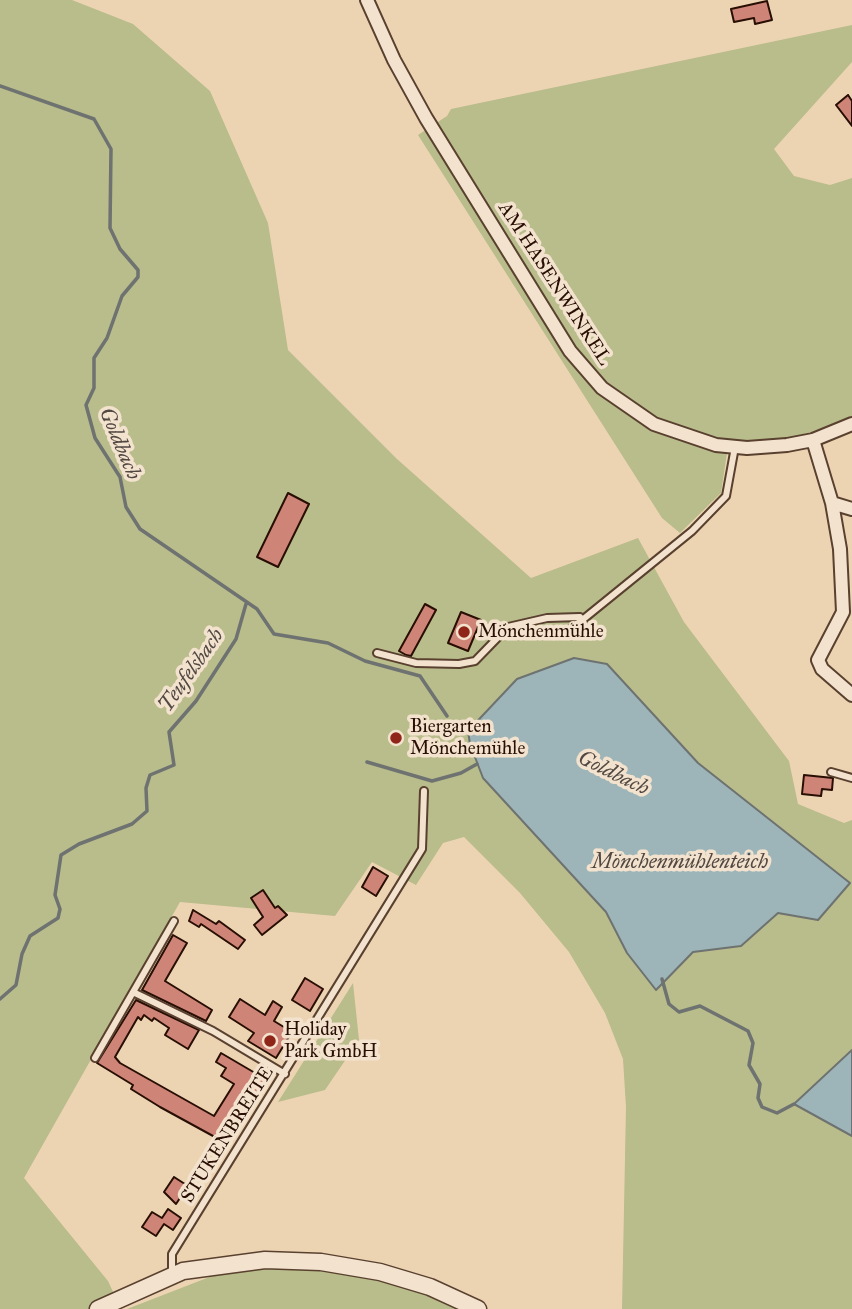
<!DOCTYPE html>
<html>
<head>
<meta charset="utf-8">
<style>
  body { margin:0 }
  canvas { display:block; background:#ecd4b3 }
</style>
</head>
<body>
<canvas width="852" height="1309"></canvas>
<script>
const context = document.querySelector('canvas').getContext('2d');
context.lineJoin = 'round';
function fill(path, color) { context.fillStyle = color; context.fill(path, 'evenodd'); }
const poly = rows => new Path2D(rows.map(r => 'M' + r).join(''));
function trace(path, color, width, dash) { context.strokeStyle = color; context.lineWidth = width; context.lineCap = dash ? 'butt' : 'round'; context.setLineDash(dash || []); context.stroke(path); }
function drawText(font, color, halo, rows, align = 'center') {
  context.font = font + ' "IM FELL Great Primer",serif'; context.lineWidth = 7; context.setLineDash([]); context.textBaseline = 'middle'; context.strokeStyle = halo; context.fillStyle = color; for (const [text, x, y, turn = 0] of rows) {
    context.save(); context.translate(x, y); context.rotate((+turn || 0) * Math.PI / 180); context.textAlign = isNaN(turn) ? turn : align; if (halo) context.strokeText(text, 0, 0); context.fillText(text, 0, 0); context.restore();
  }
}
const green = poly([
  [0,0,72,0,133,24,210,91,268,223,288,350,397,459,531,578,638,538,684,622,789,761,798,804,844,823,852,820,852,1050,794,1104,852,1136,852,1309,622,1309,626,1107,623,1059,605,1013,569,952,520,893,464,837,443,843,416,885,372,862,335,916,180,902,24,1178,108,1281,121,1309,0,1309],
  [607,664,698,763,850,883,778,913,741,946,693,951,657,990,627,953,606,912,483,778],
  [852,25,852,62,774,149,794,176,830,185,852,178,852,416,812,432,783,439,757,442,729,440,721,493,680,533,662,518,418,135,447,116,451,109],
  [353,983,359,1040,325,1090,278,1102],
  [270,1266,317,1267,366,1275,431,1294,462,1309,127,1309,225,1271]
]);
const water = poly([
  [574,658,607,664,698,763,850,883,818,920,778,913,741,946,693,952,656,990,627,953,606,912,483,778,470,744,468,731,517,679,574,658],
  [852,1050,852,1136,794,1104,852,1050]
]);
const stream = poly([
  [0,86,94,119,111,149,110,228,120,249,138,270,138,277,122,296,107,338,94,358,94,388,86,405,95,438,120,477,126,507,140,529,257,609,274,634,328,643,365,661,420,676,447,716],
  [459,727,472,732],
  [367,762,432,781,461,773,477,764],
  [662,979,669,1004,679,1012,700,1006,748,1031,753,1043,749,1065,760,1084,758,1098,762,1107,777,1113,794,1104],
  [0,999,16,985,22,954,30,936,58,918,60,909,55,895,61,855,79,844,132,824,147,811,146,788,150,775,174,765,169,732,196,701,236,639,246,604]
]);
const building = poly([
  [767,1,772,20,755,24,754,18,734,22,731,9,767,1],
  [848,95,852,101,852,126,836,105,848,95],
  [288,493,309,504,278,567,257,557,288,493],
  [425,604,436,610,411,656,406,655,399,651,425,604],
  [461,612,481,620,468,651,448,643,461,612],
  [804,775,833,778,832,790,822,789,821,796,802,794,804,775],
  [373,867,388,876,376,896,362,887,373,867],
  [263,890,275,908,278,906,287,915,262,935,254,925,263,917,251,898,263,890],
  [193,910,216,924,219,921,245,940,238,949,201,924,199,927,189,921,193,910],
  [173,935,187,943,165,981,212,1010,206,1021,142,990,173,935],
  [305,978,323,989,310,1011,292,1000,305,978],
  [240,999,265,1015,273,1001,282,1007,274,1021,292,1032,276,1058,248,1041,254,1033,229,1017,240,999],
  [136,1000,199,1030,188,1049,165,1035,169,1028,154,1018,152,1021,144,1015,141,1020,138,1017,115,1057,120,1063,214,1116,234,1084,221,1076,226,1068,216,1062,221,1053,267,1080,224,1142,160,1107,131,1089,133,1085,97,1063,136,1000],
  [174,1177,188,1186,176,1204,164,1192,174,1177],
  [168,1209,181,1218,173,1230,164,1224,156,1236,142,1227,152,1212,162,1218,168,1209]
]);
const service = poly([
  [565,634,692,531,726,496,735,447],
  [377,653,416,663,459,664,475,661,508,627,547,618,580,617,583,621],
  [831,772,852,778],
  [135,993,213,1031,285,1074],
  [95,1058,174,921],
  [172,1274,172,1254,422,849,424,791]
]);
const minor = poly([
  [367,0,394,60,426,118,570,351,602,388,654,424,716,445,747,448,787,445,813,440,852,424],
  [813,440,832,503,840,549,843,612,818,660,822,669,852,695],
  [832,503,852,509]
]);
const tertiary = poly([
  [98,1309,183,1271,265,1260,321,1262,380,1272,430,1287,478,1309]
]);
const markers = [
  [464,632,7,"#8f2418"],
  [396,738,7,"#8f2418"],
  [270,1041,7,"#8f2418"]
];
const streetNames = [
  ["AM HASENWINKEL",554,284,57],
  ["STUKENBREITE",228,1135,-58]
];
const poiNames = [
  ["Mönchenmühle",478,632],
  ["Biergarten",410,727],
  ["Mönchemühle",410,749],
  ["Holiday",284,1030],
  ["Park GmbH",284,1052]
];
const waterNames = [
  ["Goldbach",119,444,67],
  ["Teufelsbach",192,671,-55],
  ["Goldbach",613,774,26],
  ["Mönchenmühlenteich",680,863]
];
fill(green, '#b9bc8b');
fill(water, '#9db5b8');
trace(water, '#6e7270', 2);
trace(stream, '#6e7270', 3.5);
fill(building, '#ce8578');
trace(building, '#280e03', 2);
trace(service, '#59402f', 10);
trace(minor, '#59402f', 16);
trace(tertiary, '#59402f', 19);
trace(service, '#f3e3ce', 6);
trace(minor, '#f3e3ce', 12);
trace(tertiary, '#f3e3ce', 16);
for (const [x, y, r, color] of markers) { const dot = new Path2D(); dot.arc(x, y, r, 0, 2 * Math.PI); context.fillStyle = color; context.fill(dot); trace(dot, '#f3e3ce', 2.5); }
drawText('19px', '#280e03', '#f3e3ce', streetNames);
drawText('19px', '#280e03', '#f3e3ce', poiNames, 'left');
drawText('italic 21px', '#514842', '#f3e3ce', waterNames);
</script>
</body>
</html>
